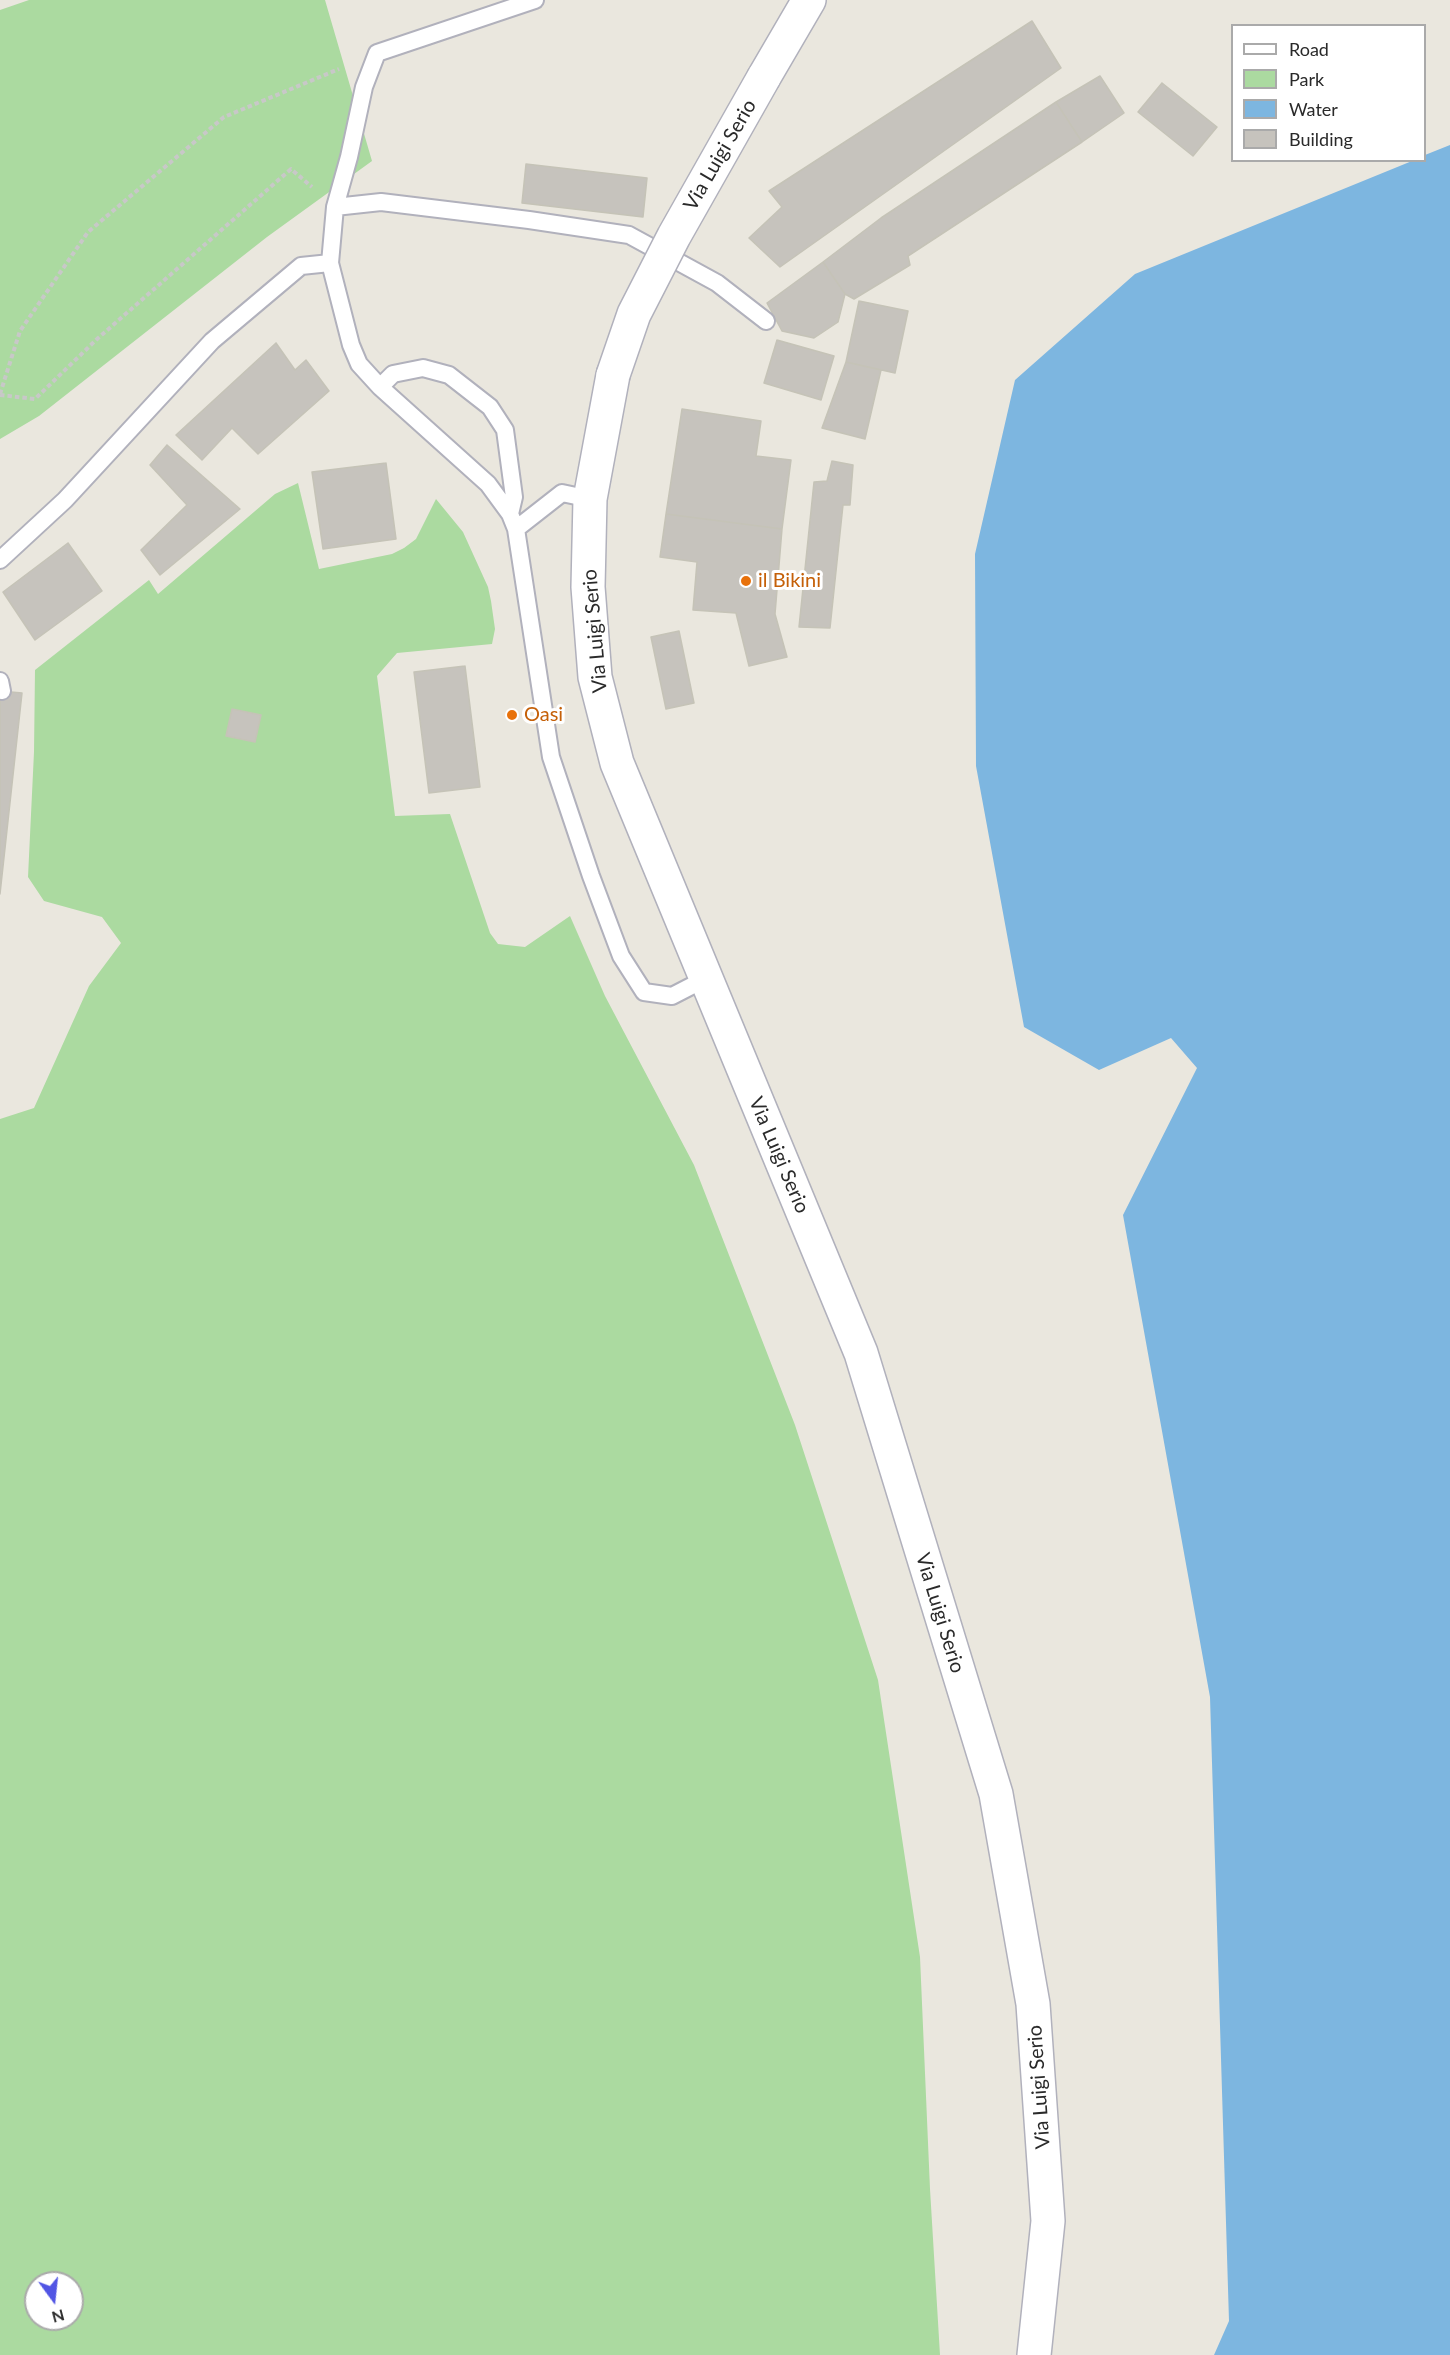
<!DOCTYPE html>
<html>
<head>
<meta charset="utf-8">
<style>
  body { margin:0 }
  #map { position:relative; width:1450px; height:2355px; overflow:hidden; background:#eae7de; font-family:Lato,sans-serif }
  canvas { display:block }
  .legend { position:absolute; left:1231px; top:24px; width:195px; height:138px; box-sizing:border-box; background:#fff; border:2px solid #aaa; margin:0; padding:8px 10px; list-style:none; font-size:18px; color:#2a2a2a }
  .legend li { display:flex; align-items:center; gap:12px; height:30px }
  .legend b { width:30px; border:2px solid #aaa }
  .north { position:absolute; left:24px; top:2271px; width:60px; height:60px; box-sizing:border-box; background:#fff; border:2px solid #aaa; border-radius:50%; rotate:165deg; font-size:16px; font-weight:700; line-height:24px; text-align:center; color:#2a2a2a }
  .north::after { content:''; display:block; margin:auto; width:21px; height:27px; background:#5155e4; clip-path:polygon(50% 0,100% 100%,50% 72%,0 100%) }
</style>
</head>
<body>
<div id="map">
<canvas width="1450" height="2355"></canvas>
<ul class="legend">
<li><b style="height:8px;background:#fff"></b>Road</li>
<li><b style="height:16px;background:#abdaa0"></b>Park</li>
<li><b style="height:16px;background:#7db6e0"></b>Water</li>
<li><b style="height:16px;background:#c6c3bd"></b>Building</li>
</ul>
<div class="north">N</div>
</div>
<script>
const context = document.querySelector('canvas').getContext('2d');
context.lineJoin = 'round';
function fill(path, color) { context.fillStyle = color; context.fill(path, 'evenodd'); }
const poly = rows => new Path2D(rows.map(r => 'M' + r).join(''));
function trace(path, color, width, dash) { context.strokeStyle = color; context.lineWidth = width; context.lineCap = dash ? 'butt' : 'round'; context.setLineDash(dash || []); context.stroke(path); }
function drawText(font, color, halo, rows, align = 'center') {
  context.font = font + ' Lato,sans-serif'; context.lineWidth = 6; context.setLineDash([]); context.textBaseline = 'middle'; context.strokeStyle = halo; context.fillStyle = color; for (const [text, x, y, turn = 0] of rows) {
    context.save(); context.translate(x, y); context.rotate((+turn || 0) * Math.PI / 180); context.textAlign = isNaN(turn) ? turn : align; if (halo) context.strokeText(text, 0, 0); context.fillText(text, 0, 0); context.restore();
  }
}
const green = poly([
  [29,0,325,0,372,161,267,237,39,416,0,439,0,10],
  [298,483,319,569,392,554,404,548,416,539,436,499,463,532,488,587,491,601,495,629,492,644,397,653,377,676,395,816,450,814,490,933,498,944,525,947,570,916,605,996,694,1165,795,1425,878,1680,920,1957,930,2189,940,2355,0,2355,0,1119,34,1108,89,986,121,943,102,917,44,901,28,877,34,752,35,670,149,580,158,594,275,494],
  [36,2283,72,2283,72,2319,36,2319]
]);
const water = poly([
  [1450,145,1450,2355,1214,2355,1229,2321,1210,1697,1123,1215,1197,1068,1171,1038,1099,1070,1024,1027,976,766,975,554,1015,380,1135,274,1412,161,1424,160,1425,155]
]);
const building = poly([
  [1032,21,1061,68,780,267,749,238,782,207,769,191,1032,21],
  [1100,76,1124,113,1082,142,1056,102,1100,76],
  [1162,83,1217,127,1193,156,1138,112,1162,83],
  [1056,102,1082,142,908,256,910,265,854,299,845,294,823,262,881,218,1056,102],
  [526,164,647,178,643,217,522,203,526,164],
  [823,262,845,294,838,322,814,338,782,331,767,303,823,262],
  [859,301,908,311,895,373,846,362,859,301],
  [777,340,834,356,821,400,764,383,777,340],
  [276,343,295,370,306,360,329,391,258,454,232,428,202,460,176,435,276,343],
  [846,362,881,370,865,439,822,428,846,362],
  [682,409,761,421,756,456,791,460,782,529,666,514,682,409],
  [167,445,240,509,160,575,141,550,187,505,150,465,167,445],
  [832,461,853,465,850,505,843,505,830,628,799,627,814,482,827,481,832,461],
  [386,463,396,539,323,549,312,472,386,463],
  [666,514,782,529,775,614,787,657,749,666,736,613,693,610,697,562,660,557,666,514],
  [68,543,102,591,35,640,3,592,68,543],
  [679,631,694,703,666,709,651,637,679,631],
  [465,666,480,787,429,793,414,672,465,666],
  [0,691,22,693,0,894,0,691],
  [232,709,261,715,255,742,226,736,232,709]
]);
const path = poly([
  [0,394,20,331,88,232,224,117,339,69],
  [0,395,35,399,96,340,291,169,312,187]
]);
const service = poly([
  [335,207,381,202,529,220,629,235,717,283,766,321],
  [380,387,393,374,423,368,449,375,490,407,505,430,514,497,510,514],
  [590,499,562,493,516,529,551,757,591,876,621,956,644,992,672,996,705,979],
  [516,529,510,514,488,484,380,387,359,364,351,345,330,263,335,207,349,157,364,87,377,53,535,0],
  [0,560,65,500,212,341,301,266,330,263],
  [0,681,2,691]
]);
const secondary = poly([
  [764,77,809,0],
  [613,375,590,499,588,587,595,677,617,763,861,1353,996,1794,1033,2004,1048,2221,1034,2355]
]);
const secondaryBridge = poly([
  [613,375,634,314,674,236,764,77]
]);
const markers = [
  [746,581,6,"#e8710a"],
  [512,715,6,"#e8710a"]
];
const streetNames = [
  ["Via Luigi Serio",720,155,-60],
  ["Via Luigi Serio",595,631,-95],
  ["Via Luigi Serio",779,1155,67],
  ["Via Luigi Serio",940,1613,73],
  ["Via Luigi Serio",1039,2087,-94]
];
const foodNames = [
  ["il Bikini",758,581],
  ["Oasi",524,715]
];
fill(green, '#abdaa0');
fill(water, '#7db6e0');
fill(building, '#c6c3bd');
trace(building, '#c5c3b7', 1.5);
trace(service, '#b1b1bc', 20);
trace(secondary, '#b1b1bc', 36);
trace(path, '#c8c8c8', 4, [4.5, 3]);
trace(service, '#fff', 16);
trace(secondary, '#fff', 33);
trace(secondaryBridge, '#b1b1bc', 36, []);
trace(secondaryBridge, '#fff', 33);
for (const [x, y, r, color] of markers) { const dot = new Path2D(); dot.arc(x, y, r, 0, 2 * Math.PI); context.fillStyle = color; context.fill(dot); trace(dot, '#fff', 2); }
drawText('20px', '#2a2a2a', '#fff', streetNames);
drawText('20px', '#c56008', '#fff', foodNames, 'left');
</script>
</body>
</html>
